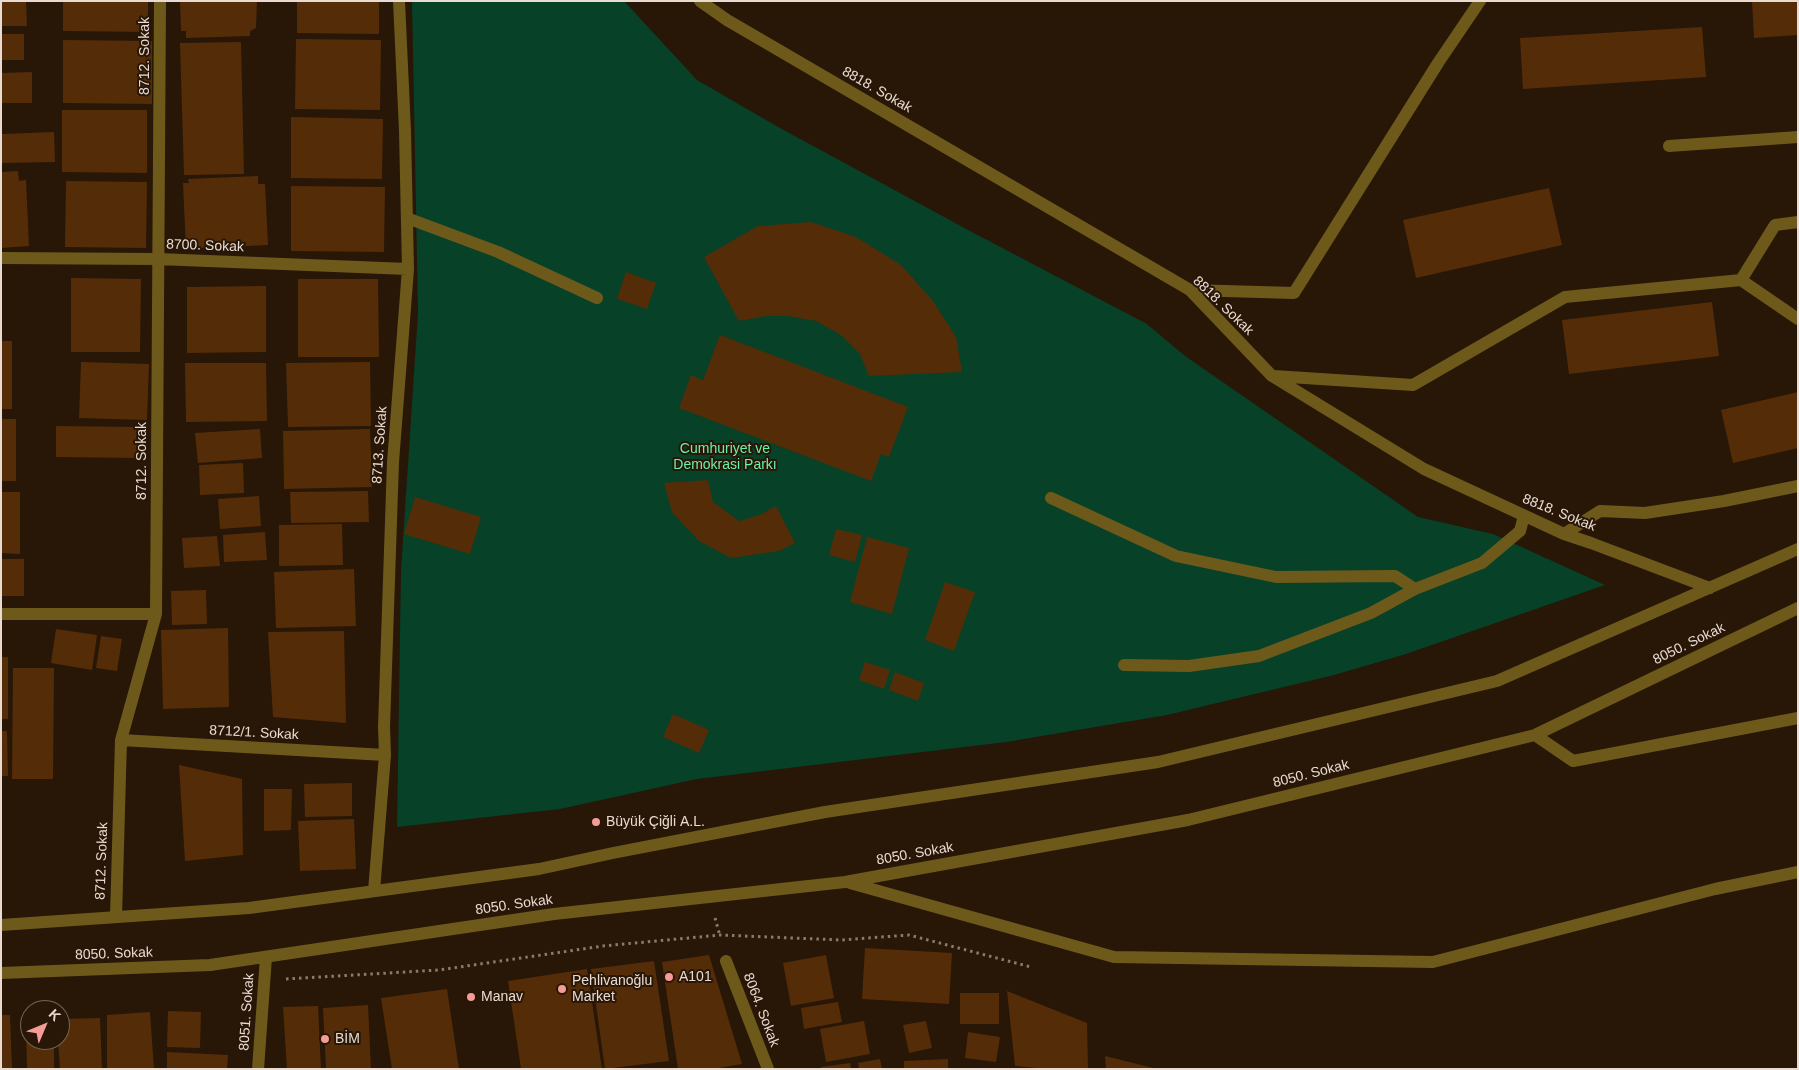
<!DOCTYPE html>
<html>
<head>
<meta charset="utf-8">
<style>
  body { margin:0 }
  #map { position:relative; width:1799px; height:1070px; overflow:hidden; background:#281607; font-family:Arial,sans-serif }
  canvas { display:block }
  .frame { position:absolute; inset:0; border:2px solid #e9dbd2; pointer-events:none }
  .north { position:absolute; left:20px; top:1000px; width:50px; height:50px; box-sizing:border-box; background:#281607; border:1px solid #756558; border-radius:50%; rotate:45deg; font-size:14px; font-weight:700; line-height:20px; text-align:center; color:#e9dbd2 }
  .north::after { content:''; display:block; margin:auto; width:18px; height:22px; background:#f59b98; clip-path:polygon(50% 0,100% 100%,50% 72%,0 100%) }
</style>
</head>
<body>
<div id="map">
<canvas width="1799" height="1070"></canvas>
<div class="frame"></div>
<div class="north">K</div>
</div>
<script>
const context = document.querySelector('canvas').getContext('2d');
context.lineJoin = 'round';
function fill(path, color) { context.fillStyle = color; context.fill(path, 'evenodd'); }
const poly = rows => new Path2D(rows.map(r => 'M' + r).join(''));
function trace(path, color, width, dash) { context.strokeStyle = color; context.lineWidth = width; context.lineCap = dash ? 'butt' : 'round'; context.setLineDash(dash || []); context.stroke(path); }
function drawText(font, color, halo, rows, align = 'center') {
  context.font = font + ' Arial,sans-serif'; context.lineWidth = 4; context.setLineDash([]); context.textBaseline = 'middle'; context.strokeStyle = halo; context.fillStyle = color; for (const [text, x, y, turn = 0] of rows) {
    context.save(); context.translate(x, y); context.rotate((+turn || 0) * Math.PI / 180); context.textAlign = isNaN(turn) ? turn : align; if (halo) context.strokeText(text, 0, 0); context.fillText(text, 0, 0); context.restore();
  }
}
const green = poly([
  [412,1,624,1,697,80,780,128,970,231,1147,324,1185,356,1418,517,1493,534,1605,585,1406,654,1334,675,1167,715,1006,742,697,779,560,809,397,827,401,570,418,313]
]);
const building = poly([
  [1,1,26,1,27,26,1,26],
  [63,1,148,1,148,32,63,31],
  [180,1,257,1,256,28,250,31,250,36,186,38,186,31,181,31],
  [297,1,379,1,379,34,297,33],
  [1752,1,1798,1,1798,35,1754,38],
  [1702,27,1706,77,1523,89,1520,38],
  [1,34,24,34,24,60,1,60],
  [296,39,381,40,380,110,295,109],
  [63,40,152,41,152,104,63,103],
  [241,42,244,174,184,175,180,43],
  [32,72,32,103,1,103,1,73],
  [62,110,147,110,147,173,62,172],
  [291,117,383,119,382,179,291,178],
  [54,132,55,162,1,163,1,134],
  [18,171,19,181,26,180,29,246,1,248,1,172],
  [258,176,258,184,265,184,268,245,186,249,183,183,189,183,188,179],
  [66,181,147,182,146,248,65,247],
  [291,186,385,187,384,252,291,251],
  [1549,188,1562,245,1416,278,1403,220],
  [811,222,856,237,901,265,933,301,956,337,962,372,869,376,860,354,841,335,816,321,788,316,766,316,739,321,704,257,758,226],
  [626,272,656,283,647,309,617,299],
  [71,278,141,279,140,352,71,352],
  [298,279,378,279,379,357,298,357],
  [266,286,266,352,187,353,187,287],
  [1712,302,1719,356,1569,374,1562,320],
  [720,335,908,407,889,457,881,454,871,481,679,408,691,375,703,380],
  [1,341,12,341,12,409,1,409],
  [81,362,149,364,147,420,79,418],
  [370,362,371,426,288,427,286,363],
  [185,363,266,363,267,421,186,422],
  [1798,392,1798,448,1733,463,1721,410],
  [1,419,16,419,16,481,1,481],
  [56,426,140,427,140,458,56,457],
  [260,429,262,458,198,463,195,433],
  [370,429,372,487,284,489,283,431],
  [243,463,244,493,200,495,199,465],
  [708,480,713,502,739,521,760,515,776,506,795,543,779,551,731,558,699,541,672,512,664,483],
  [368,491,369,522,291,523,290,492],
  [1,492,20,492,20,554,1,553],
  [259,496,261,526,220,529,218,499],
  [415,497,481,517,470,554,404,534],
  [342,524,343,565,279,566,279,525],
  [836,529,862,535,855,562,829,555],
  [265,532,267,560,224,562,223,535],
  [217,536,220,566,184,568,182,538],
  [867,537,909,548,892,614,850,602],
  [1,559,24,559,24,596,1,596],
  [354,569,356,626,276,628,274,572],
  [945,582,975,592,954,651,925,640],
  [206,590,207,624,172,625,171,591],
  [228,628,229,707,163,709,161,630],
  [56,629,97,635,92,670,51,663],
  [344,631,346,723,273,717,268,632],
  [101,636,122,639,117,671,96,668],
  [1,657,8,657,8,719,1,719],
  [865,662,890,670,884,689,859,680],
  [13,668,54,668,53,779,12,779],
  [895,672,924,683,918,701,889,690],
  [673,714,709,730,699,753,663,737],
  [1,731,7,731,8,776,1,776],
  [179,765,242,779,243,855,185,861],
  [352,783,352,816,305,817,304,784],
  [264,789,292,789,291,830,264,831],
  [354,819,356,869,300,871,298,821],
  [865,948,952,953,949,1004,862,999],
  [709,955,742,1064,713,1069,678,1069,662,962],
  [826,955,834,998,791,1006,783,963],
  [654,961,669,1061,605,1069,591,969],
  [587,969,602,1069,521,1069,508,981],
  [447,989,459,1069,392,1069,381,998],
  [1007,991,1087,1023,1088,1069,1048,1069,1015,1066],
  [960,993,999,993,999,1024,960,1024],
  [838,1002,842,1022,804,1029,801,1008],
  [368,1005,371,1069,326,1069,323,1008],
  [318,1006,321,1069,287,1069,283,1007],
  [168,1011,201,1012,200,1048,167,1047],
  [150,1012,154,1069,107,1069,107,1015],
  [1,1015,10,1015,12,1069,1,1069],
  [100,1018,102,1069,60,1069,58,1040,60,1040,60,1019],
  [864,1021,870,1054,826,1062,820,1029],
  [926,1021,932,1048,909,1053,903,1025],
  [26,1025,30,1025,30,1040,54,1040,54,1069,27,1069],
  [968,1032,1000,1037,996,1062,965,1058],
  [167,1052,228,1055,227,1069,167,1069],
  [1105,1056,1153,1068,1153,1069,1106,1069],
  [880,1059,882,1069,859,1069,858,1063],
  [948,1059,948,1069,904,1069,904,1061],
  [850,1063,851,1069,821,1069,821,1067]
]);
const path = poly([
  [715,918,720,936],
  [286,979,439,970,603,946,720,935,841,940,909,935,1031,967]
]);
const minor = poly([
  [700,1,727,20,1190,290,1272,376,1424,469,1564,534,1591,543,1710,588],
  [1669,146,1798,137],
  [407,218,498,252,597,298],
  [1,258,158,259,408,269],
  [1741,280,1775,225,1798,222],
  [1190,290,1294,293,1438,63,1480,1],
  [1274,376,1413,385,1565,297,1741,280,1798,319],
  [1051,498,1176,556,1276,577,1395,576,1415,589,1482,563,1520,531,1524,516],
  [1564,534,1600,511,1645,513,1724,501,1798,486],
  [1,614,156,614],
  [1124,665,1189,666,1259,656,1371,613,1415,589],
  [1535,735,1573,761,1798,718],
  [121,740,385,755],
  [850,883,1114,957,1433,962,1715,889,1798,872],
  [374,891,385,755,384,727,393,462,408,269,405,131,399,1],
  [116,917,121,740,156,614,160,1],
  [1,925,249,908,539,869,613,853,825,812,1158,762,1497,681,1798,549],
  [726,961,768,1069],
  [1,973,210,965,554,914,845,882,1188,820,1535,735,1798,608],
  [258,1069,266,957]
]);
const markers = [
  [596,822,5,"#f59b98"],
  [669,977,5,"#f59b98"],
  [562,989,5,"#f59b98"],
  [471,997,5,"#f59b98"],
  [325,1039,5,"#f59b98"]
];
const streetNames = [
  ["8712. Sokak",145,56,-90],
  ["8818. Sokak",877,90,30],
  ["8700. Sokak",205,246,2],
  ["8818. Sokak",1223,306,44],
  ["8713. Sokak",380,445,-86],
  ["8712. Sokak",142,461,-90],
  ["8818. Sokak",1559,513,22],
  ["8050. Sokak",1689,644,-26],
  ["8712/1. Sokak",254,733,3],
  ["8050. Sokak",1311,774,-14],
  ["8050. Sokak",915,854,-10],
  ["8712. Sokak",102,861,-88],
  ["8050. Sokak",514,905,-8],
  ["8050. Sokak",114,954,-2],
  ["8064. Sokak",761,1010,69],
  ["8051. Sokak",247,1012,-86]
];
const parkNames = [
  ["Cumhuriyet ve",725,449],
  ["Demokrasi Parkı",725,465]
];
const poiNames = [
  ["Büyük Çiğli A.L.",606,822],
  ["A101",679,977],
  ["Pehlivanoğlu",572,981],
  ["Market",572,997],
  ["Manav",481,997],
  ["BİM",335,1039]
];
fill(green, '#074127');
fill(building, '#552c08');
trace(path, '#8a7a6e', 3, [2.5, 4]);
trace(minor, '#6d5a1b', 12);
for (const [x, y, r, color] of markers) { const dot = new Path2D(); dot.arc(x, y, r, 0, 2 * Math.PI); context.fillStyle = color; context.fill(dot); trace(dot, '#281607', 2); }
drawText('14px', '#e9dbd2', '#281607', streetNames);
drawText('14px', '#69f2ab', '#281607', parkNames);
drawText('14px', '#e9dbd2', '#281607', poiNames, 'left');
</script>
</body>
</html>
